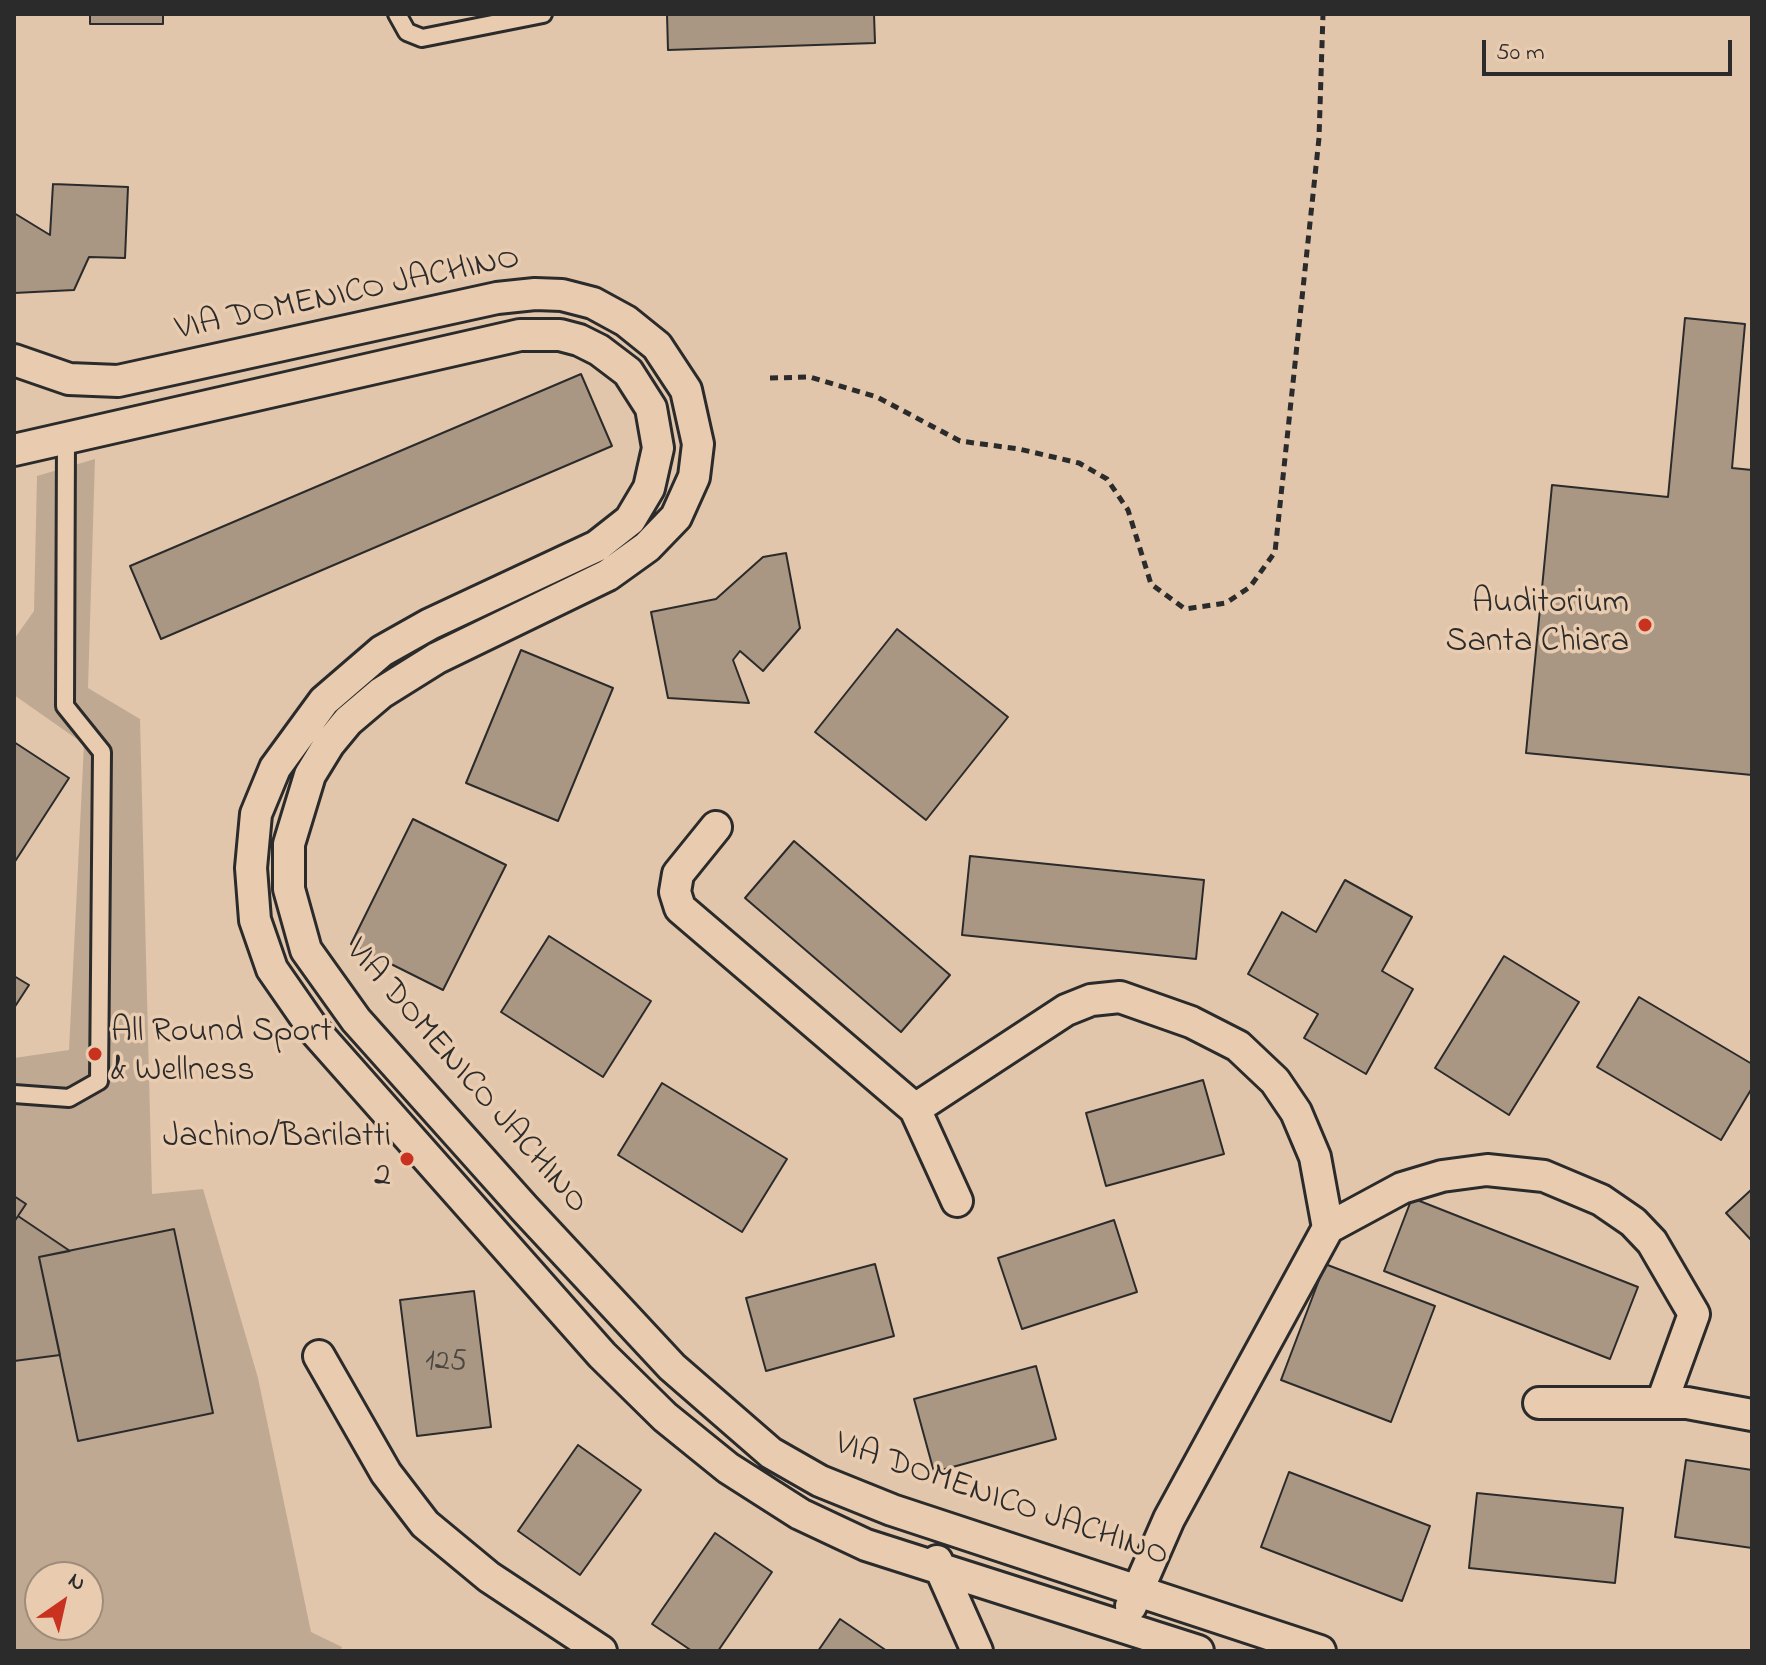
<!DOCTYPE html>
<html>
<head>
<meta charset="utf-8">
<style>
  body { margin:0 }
  #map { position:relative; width:1766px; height:1665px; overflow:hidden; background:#e1c6ab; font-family:"Indie Flower",sans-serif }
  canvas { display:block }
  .frame { position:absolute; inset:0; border:16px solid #2b2b2b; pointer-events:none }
  .north { position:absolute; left:24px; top:1561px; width:80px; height:80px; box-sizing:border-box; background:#e9ccb0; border:2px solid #9d8c7b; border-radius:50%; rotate:34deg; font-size:22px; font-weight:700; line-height:32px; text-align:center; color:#2b2b2b }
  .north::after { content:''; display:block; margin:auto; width:28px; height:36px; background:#c8321e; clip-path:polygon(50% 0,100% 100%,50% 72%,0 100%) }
  .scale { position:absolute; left:1482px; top:40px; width:250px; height:36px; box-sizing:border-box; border:4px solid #2b2b2b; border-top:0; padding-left:10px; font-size:24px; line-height:28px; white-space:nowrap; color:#2b2b2b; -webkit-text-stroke:6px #e9ccb0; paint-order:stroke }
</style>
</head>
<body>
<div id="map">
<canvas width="1766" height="1665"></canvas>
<div class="frame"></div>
<div class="north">N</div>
<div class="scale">50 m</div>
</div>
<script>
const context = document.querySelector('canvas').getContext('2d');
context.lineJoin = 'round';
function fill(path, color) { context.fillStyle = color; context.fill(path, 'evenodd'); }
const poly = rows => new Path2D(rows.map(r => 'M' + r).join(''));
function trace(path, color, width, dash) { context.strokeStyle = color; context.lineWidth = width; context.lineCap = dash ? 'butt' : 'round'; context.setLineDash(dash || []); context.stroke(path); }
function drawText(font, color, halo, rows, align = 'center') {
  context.font = font + ' "Indie Flower",sans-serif'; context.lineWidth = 7; context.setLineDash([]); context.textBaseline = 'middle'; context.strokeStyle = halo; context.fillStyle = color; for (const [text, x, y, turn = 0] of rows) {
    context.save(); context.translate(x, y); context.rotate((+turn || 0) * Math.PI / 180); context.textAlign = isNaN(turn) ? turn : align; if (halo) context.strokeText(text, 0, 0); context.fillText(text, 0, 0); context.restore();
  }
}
const green = poly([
  [95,459,88,688,140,719,152,1194,203,1189,258,1378,311,1632,342,1647,340,1651,14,1651,14,1058,69,1050,84,744,14,695,14,639,34,611,37,476],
  [40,1577,88,1577,88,1625,40,1625]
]);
const building = poly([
  [90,14,163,14,163,24,90,24,90,14],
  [667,14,874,14,875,43,668,50,667,14],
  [53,184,128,187,125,258,89,257,74,290,14,293,14,213,50,235,53,184],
  [1685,318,1745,324,1732,468,1752,470,1752,775,1526,753,1552,485,1668,497,1685,318],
  [581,374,612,446,161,639,130,566,581,374],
  [786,553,800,628,763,671,740,651,733,660,749,703,668,698,651,612,716,599,763,557,786,553],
  [897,629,1008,717,926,820,815,732,897,629],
  [521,650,613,688,558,821,466,783,521,650],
  [14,742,69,778,14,863,14,742],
  [413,819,506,865,443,990,351,944,413,819],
  [794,841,950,975,901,1032,745,898,794,841],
  [970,856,1204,880,1196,959,962,935,970,856],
  [1345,880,1412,917,1382,971,1413,989,1366,1074,1304,1038,1318,1014,1248,974,1282,912,1316,932,1345,880],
  [549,936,651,1001,603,1077,501,1012,549,936],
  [1504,956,1579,1002,1509,1115,1435,1068,1504,956],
  [14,976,29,985,14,1008,14,976],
  [1639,997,1752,1064,1752,1088,1721,1140,1597,1067,1639,997],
  [1203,1080,1224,1154,1106,1186,1086,1113,1203,1080],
  [662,1083,787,1159,742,1232,618,1155,662,1083],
  [1752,1189,1752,1241,1726,1213,1752,1189],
  [14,1196,26,1204,14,1222,14,1196],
  [1412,1198,1638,1287,1610,1359,1384,1271,1412,1198],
  [18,1216,70,1251,39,1257,60,1355,14,1361,14,1222,18,1216],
  [1114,1220,1137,1292,1022,1329,998,1258,1114,1220],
  [174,1229,213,1413,78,1441,39,1257,174,1229],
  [875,1264,894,1336,766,1371,746,1298,875,1264],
  [1325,1264,1435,1306,1391,1422,1281,1380,1325,1264],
  [474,1291,491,1427,417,1436,400,1300,474,1291],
  [1036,1366,1056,1439,934,1472,914,1399,1036,1366],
  [578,1445,641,1490,580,1575,518,1531,578,1445],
  [1686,1460,1752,1470,1752,1548,1675,1537,1686,1460],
  [1289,1472,1430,1526,1402,1601,1261,1547,1289,1472],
  [1477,1493,1623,1508,1615,1583,1469,1568,1477,1493],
  [715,1533,772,1572,718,1651,692,1651,652,1624,715,1533],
  [840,1619,887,1651,818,1651,840,1619]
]);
const path = poly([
  [770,378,810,377,877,397,960,441,1019,449,1079,463,1107,479,1128,510,1151,584,1185,609,1226,603,1250,587,1275,552,1319,138,1323,14]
]);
const service = poly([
  [397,14,407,32,422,38,543,14],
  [14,1094,69,1098,99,1081,102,752,65,706,66,438]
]);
const minor = poly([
  [14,360,69,379,118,381,497,298,535,294,562,295,593,303,626,321,657,346,686,390,698,444,694,477,676,517,647,547,608,575,437,658,381,693,348,721,329,744,310,775,289,844,289,889,306,950,356,1020,524,1208,672,1367,771,1453,820,1481,892,1510,1320,1651],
  [14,450,520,335,560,335,579,340,599,350,628,372,651,408,658,448,649,488,630,520,597,546,430,624,382,651,324,701,275,768,256,814,251,868,255,920,272,969,315,1031,602,1355,665,1417,728,1468,800,1514,866,1545,1198,1651],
  [716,827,678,874,675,892,680,908,915,1109,1066,1010,1091,1000,1120,997,1191,1022,1238,1046,1275,1081,1296,1112,1315,1157,1328,1228,1169,1519,1131,1606],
  [915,1109,957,1201],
  [1328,1228,1402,1188,1442,1176,1487,1170,1544,1176,1601,1200,1633,1222,1652,1242,1694,1314,1662,1402],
  [319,1356,386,1473,425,1524,489,1577,601,1651],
  [1539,1403,1687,1403,1752,1415],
  [937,1561,977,1651]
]);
const markers = [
  [1645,625,8,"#c8321e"],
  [95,1054,8,"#c8321e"],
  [407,1159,8,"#c8321e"]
];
const numberNames = [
  ["125",446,1364]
];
const streetNames = [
  ["VIA DOMENICO JACHINO",348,296,-12],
  ["VIA DOMENICO JACHINO",465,1078,49],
  ["VIA DOMENICO JACHINO",1001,1502,19]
];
const poiNames = [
  ["Auditorium",1629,605],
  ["Santa Chiara",1629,644],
  ["All Round Sport",111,1034,"left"],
  ["& Wellness",111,1073,"left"],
  ["Jachino/Barilatti",391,1139],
  ["2",391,1178]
];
fill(green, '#c0a993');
fill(building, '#a99683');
trace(building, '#2b2b2b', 2);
trace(service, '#2b2b2b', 22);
trace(minor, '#2b2b2b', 36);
trace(path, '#2b2b2b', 5, [8, 6]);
trace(service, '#e9ccb0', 16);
trace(minor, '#e9ccb0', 30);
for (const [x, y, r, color] of markers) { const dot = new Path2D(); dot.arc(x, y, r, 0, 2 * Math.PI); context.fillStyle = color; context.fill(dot); trace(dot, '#e9ccb0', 3); }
drawText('30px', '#4a4641', null, numberNames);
drawText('34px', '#2b2b2b', '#e9ccb0', streetNames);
drawText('34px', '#2b2b2b', '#e9ccb0', poiNames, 'right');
</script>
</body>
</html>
